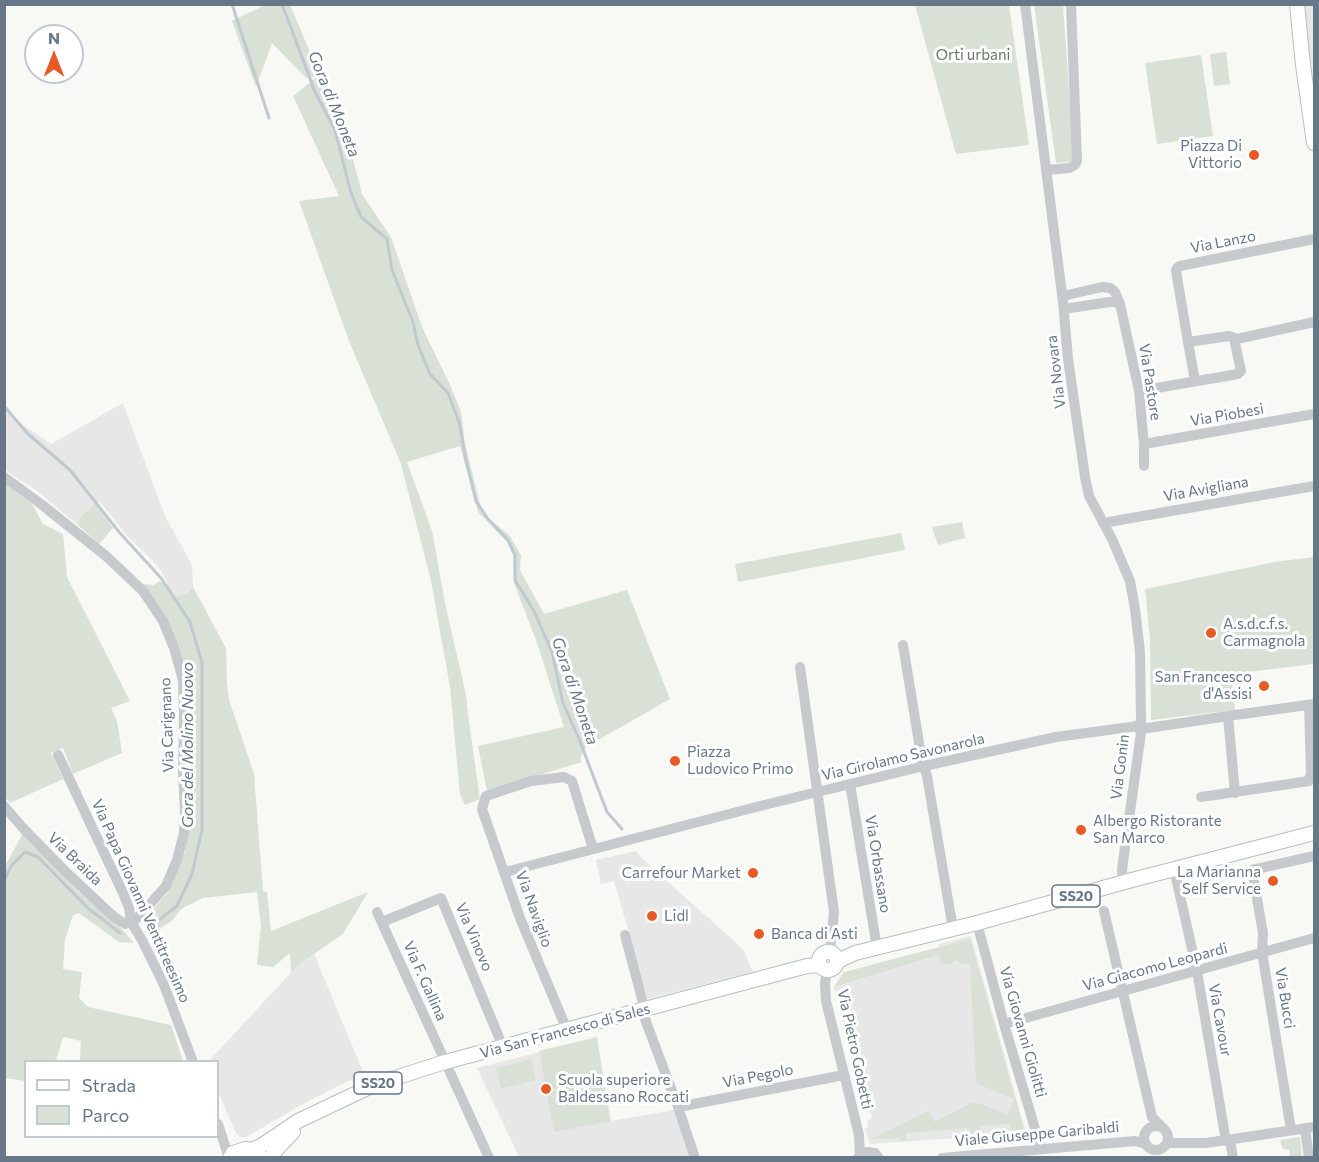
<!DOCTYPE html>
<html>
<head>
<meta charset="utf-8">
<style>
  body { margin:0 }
  #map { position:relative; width:1319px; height:1162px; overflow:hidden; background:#f8f8f5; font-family:Commissioner,sans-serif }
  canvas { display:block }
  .frame { position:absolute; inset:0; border:6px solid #667787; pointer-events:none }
  .legend { position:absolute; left:24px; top:1060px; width:195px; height:78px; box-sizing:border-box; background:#fff; border:2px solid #c2c9cf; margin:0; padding:8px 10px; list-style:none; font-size:18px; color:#667787 }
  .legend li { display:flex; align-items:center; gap:12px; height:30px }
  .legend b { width:30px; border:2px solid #c2c9cf }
  .north { position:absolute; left:24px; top:24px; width:60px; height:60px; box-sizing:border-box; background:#fff; border:2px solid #c2c9cf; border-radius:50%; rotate:0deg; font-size:16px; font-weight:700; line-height:24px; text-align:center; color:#667787 }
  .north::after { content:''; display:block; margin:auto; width:21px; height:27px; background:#e75a26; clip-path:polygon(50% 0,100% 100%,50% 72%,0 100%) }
</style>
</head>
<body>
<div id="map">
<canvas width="1319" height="1162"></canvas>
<div class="frame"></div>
<ul class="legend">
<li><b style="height:8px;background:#fff"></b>Strada</li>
<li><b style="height:16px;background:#d9e0d6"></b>Parco</li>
</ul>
<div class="north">N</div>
</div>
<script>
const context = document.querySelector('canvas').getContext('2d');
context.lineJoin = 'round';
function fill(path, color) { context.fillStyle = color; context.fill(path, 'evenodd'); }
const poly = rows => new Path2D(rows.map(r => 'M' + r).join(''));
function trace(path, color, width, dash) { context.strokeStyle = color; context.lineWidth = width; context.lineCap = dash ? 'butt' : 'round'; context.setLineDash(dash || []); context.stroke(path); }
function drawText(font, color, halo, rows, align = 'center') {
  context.font = font + ' Commissioner,sans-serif'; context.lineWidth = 6; context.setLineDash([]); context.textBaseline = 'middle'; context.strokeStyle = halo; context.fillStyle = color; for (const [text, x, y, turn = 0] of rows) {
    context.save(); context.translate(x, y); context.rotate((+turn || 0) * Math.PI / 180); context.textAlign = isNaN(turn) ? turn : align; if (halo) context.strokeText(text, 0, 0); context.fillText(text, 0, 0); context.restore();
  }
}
const built = poly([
  [1302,5,1314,5,1314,71,1312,71],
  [123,403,165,516,192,565,193,587,187,593,175,597,158,566,128,537,99,501,81,516,78,525,37,491,12,475,5,469,4,407,23,425,51,444],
  [636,851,641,857,660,875,743,949,753,972,648,999,614,881,601,884,596,860],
  [971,936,1026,1133,870,1144,865,1129,868,1128,867,1121,872,1118,870,1110,864,1110,834,987,939,955,939,944],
  [314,954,364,1074,336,1087,303,1104,248,1136,244,1138,240,1137,236,1133,218,1092,218,1062,208,1062,299,964],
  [597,1037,611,1121,674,1110,691,1157,519,1157,477,1068]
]);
const green = poly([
  [265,5,290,5,350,147,362,194,391,237,422,327,451,387,461,412,465,444,482,512,510,536,521,555,520,570,544,614,627,590,670,699,586,747,580,759,582,762,487,791,478,746,564,727,536,640,514,583,513,555,507,542,478,512,460,446,407,462,432,531,445,603,466,695,469,722,480,799,465,805,460,794,450,687,431,581,401,464,349,341,299,201,339,196,293,96,318,76,306,78,272,43,256,87,232,21],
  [915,5,1009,5,1029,145,956,154],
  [1034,5,1063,5,1074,161,1056,163],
  [1226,52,1230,84,1214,86,1210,54],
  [1201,55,1213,136,1157,144,1145,63],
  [4,483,32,504,43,524,63,534,67,577,130,701,111,708,117,721,122,753,73,774,63,748,51,753,63,779,10,803,4,796],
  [95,504,113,528,99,544,78,525,81,516],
  [962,522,965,538,938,545,932,527],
  [901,533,905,550,738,582,735,564],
  [1314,557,1314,664,1231,674,1235,710,1151,720,1150,640,1145,589,1274,562],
  [160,581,169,585,175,597,187,593,193,587,226,648,227,684,229,700,254,774,263,891,267,892,271,931,368,892,343,934,299,964,291,973,290,953,273,967,257,965,261,926,257,892,203,898,181,909,172,921,153,932,150,929,145,919,168,892,185,851,188,803,186,671,168,621,144,584,153,585],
  [23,833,79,892,120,927,134,943,119,942,79,913,73,915,65,940,63,969,82,972,79,998,88,1007,171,1025,183,1061,80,1061,81,1041,63,1037,56,1061,26,1062,25,1081,5,1078,5,866],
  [970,939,1024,1129,1011,1131,1009,1124,981,1126,981,1134,971,1134,970,1128,906,1133,906,1140,900,1141,899,1138,871,1139,928,1111,935,1122,971,1103,978,1103,1008,1115,1014,1099,976,1083,970,963,959,964,959,961,953,961,952,964,941,964,939,955,834,987,844,972],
  [597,1037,610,1121,554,1132,539,1051],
  [531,1059,536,1080,501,1089,496,1068],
  [1300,1137,1302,1157,1290,1157,1289,1150,1283,1149,1280,1140]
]);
const stream = poly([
  [232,4,269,118],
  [282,4,315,92,335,130,351,193,361,217,387,239,392,270,413,322,418,345,430,374,448,393,459,422,466,460,476,501,488,519,508,540,515,555,515,580,534,611,552,652,563,703,579,739,607,812,622,829],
  [4,406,27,433,70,470,119,532,161,578,190,622,202,663,202,830,192,874,177,906,154,924],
  [4,882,11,866,25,852,38,857,89,909,120,933]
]);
const minor = poly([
  [1025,4,1063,302,1068,359,1085,477,1089,496,1112,539,1130,581,1135,609,1140,652,1141,721,1138,726,1141,733,1122,869,1123,883],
  [1047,170,1069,168,1075,165,1077,161,1071,4],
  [1063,296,1102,287,1110,288,1115,292,1120,304,1139,391,1144,444,1144,466],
  [1064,309,1109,302,1115,302,1120,304],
  [1188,342,1176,271,1177,268,1180,266,1314,239],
  [1195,381,1188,342,1229,336,1237,339,1314,322],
  [1139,391,1238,374,1241,371,1235,343,1237,339],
  [1144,444,1314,414],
  [4,477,41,504,106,556,143,591,163,621,174,648,183,680,184,716,183,773,185,812,184,833,177,860,166,886,142,913,135,920,125,924,114,917,67,873,23,828,4,806],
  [1103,523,1314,486],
  [903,645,922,761,927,776,953,929],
  [800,667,834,912,830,951],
  [1228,716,1235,793],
  [58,755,123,893,129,908,131,922,142,940,164,985,193,1062],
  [850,784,877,948],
  [1201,797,1309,781,1311,773,1309,705],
  [1174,869,1197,971,1226,1141],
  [505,872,760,806,924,766,1056,737,1138,726,1148,728,1228,716,1314,704],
  [1104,911,1152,1117,1162,1127],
  [377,912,489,1158],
  [382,922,441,898,503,1047],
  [977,923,1004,1024,1041,1149],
  [625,935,645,1010],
  [827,970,825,983,826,1001,859,1135,860,1156],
  [642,1011,678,1107,695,1158],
  [1004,1024,1314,938],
  [567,1030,520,918,482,809,486,796,531,781,564,777,572,781,593,849],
  [678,1107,844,1075],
  [218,1124,229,1158],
  '1144 1138a12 12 0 1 1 24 0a12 12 0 1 1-24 0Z',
  [1305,1128,1309,1158],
  [1291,1130,1262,952,1263,933,1252,870,1314,856],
  [1230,1140,1233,1158],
  [1167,1143,1206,1143,1314,1127],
  [858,1158,867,1152,875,1153,879,1158],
  [942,1158,1135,1141,1146,1144]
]);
const major = poly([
  [1297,4,1303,65,1314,143],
  '819 961a9 9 0 1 1 18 0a9 9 0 1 1-18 0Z',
  [838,961,855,953,977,923,1132,880,1314,833],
  [251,1150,261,1146,298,1121,376,1084,445,1062,807,966,820,965],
  [230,1158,233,1153,245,1149,251,1150,259,1154],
  [271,1158,275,1151,293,1132]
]);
const markers = [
  [1254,155,6,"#e75a26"],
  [1211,633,6,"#e75a26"],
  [1264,686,6,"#e75a26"],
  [675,761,6,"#e75a26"],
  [1081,830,6,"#e75a26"],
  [753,873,6,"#e75a26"],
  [1273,881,6,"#e75a26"],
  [652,916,6,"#e75a26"],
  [759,934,6,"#e75a26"],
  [546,1089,6,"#e75a26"]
];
const shields = [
  [1076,896,48],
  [378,1083,48]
];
const shieldNames = [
  ["SS20",1076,896],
  ["SS20",378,1083]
];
const parkNames = [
  ["Orti urbani",973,55]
];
const poiNames = [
  ["Piazza Di",1242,146,"right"],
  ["Vittorio",1242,163,"right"],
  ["A.s.d.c.f.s.",1223,624],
  ["Carmagnola",1223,641],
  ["San Francesco",1252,677,"right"],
  ["d'Assisi",1252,694,"right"],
  ["Piazza",687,752],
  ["Ludovico Primo",687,769],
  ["Albergo Ristorante",1093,821],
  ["San Marco",1093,838],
  ["La Marianna",1261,872,"right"],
  ["Self Service",1261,889,"right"],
  ["Carrefour Market",741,873,"right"],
  ["Lidl",664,916],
  ["Banca di Asti",771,934],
  ["Scuola superiore",558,1080],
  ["Baldessano Roccati",558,1097]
];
const streetNames = [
  ["Via Lanzo",1223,242,-11],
  ["Via Novara",1056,372,-97],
  ["Via Pastore",1150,382,81],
  ["Via Piobesi",1227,415,-10],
  ["Via Avigliana",1206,489,-10],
  ["Via Carignano",167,725,-92],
  ["Via Girolamo Savonarola",903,757,-13],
  ["Via Gonin",1120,767,-83],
  ["Via Braida",75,859,44],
  ["Via Orbassano",878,864,81],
  ["Via Papa Giovanni Ventitreesimo",141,901,66],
  ["Via Naviglio",534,909,70],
  ["Via Vinovo",474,937,67],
  ["Via Giacomo Leopardi",1155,967,-15],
  ["Via F. Gallina",425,981,66],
  ["Via Bucci",1285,998,81],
  ["Via Cavour",1220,1020,80],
  ["Via San Francesco di Sales",565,1031,-15],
  ["Via Giovanni Giolitti",1023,1032,74],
  ["Via Pietro Gobetti",855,1049,78],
  ["Via Pegolo",758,1076,-11],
  ["Viale Giuseppe Garibaldi",1037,1134,-5]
];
const waterNames = [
  ["Gora di Moneta",334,104,68],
  ["Gora di Moneta",575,691,71],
  ["Gora del Molino Nuovo",188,745,-90]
];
fill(built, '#e6e7e6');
fill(green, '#d9e0d6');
trace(stream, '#c0c9cf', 3);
trace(major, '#b9bdc1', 16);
trace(minor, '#c6cacd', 10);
trace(major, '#fff', 14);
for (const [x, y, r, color] of markers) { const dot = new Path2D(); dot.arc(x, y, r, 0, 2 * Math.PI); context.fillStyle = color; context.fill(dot); trace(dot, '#fff', 2); }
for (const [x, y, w] of shields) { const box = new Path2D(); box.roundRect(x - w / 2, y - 11, w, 22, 4.5); context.fillStyle = '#fff'; context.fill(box); trace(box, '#667787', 1.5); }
drawText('bold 14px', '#667787', null, shieldNames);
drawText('15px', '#657961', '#fff', parkNames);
drawText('15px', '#667787', '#fff', poiNames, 'left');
drawText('15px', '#667787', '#fff', streetNames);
drawText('italic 16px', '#637883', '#fff', waterNames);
</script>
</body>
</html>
